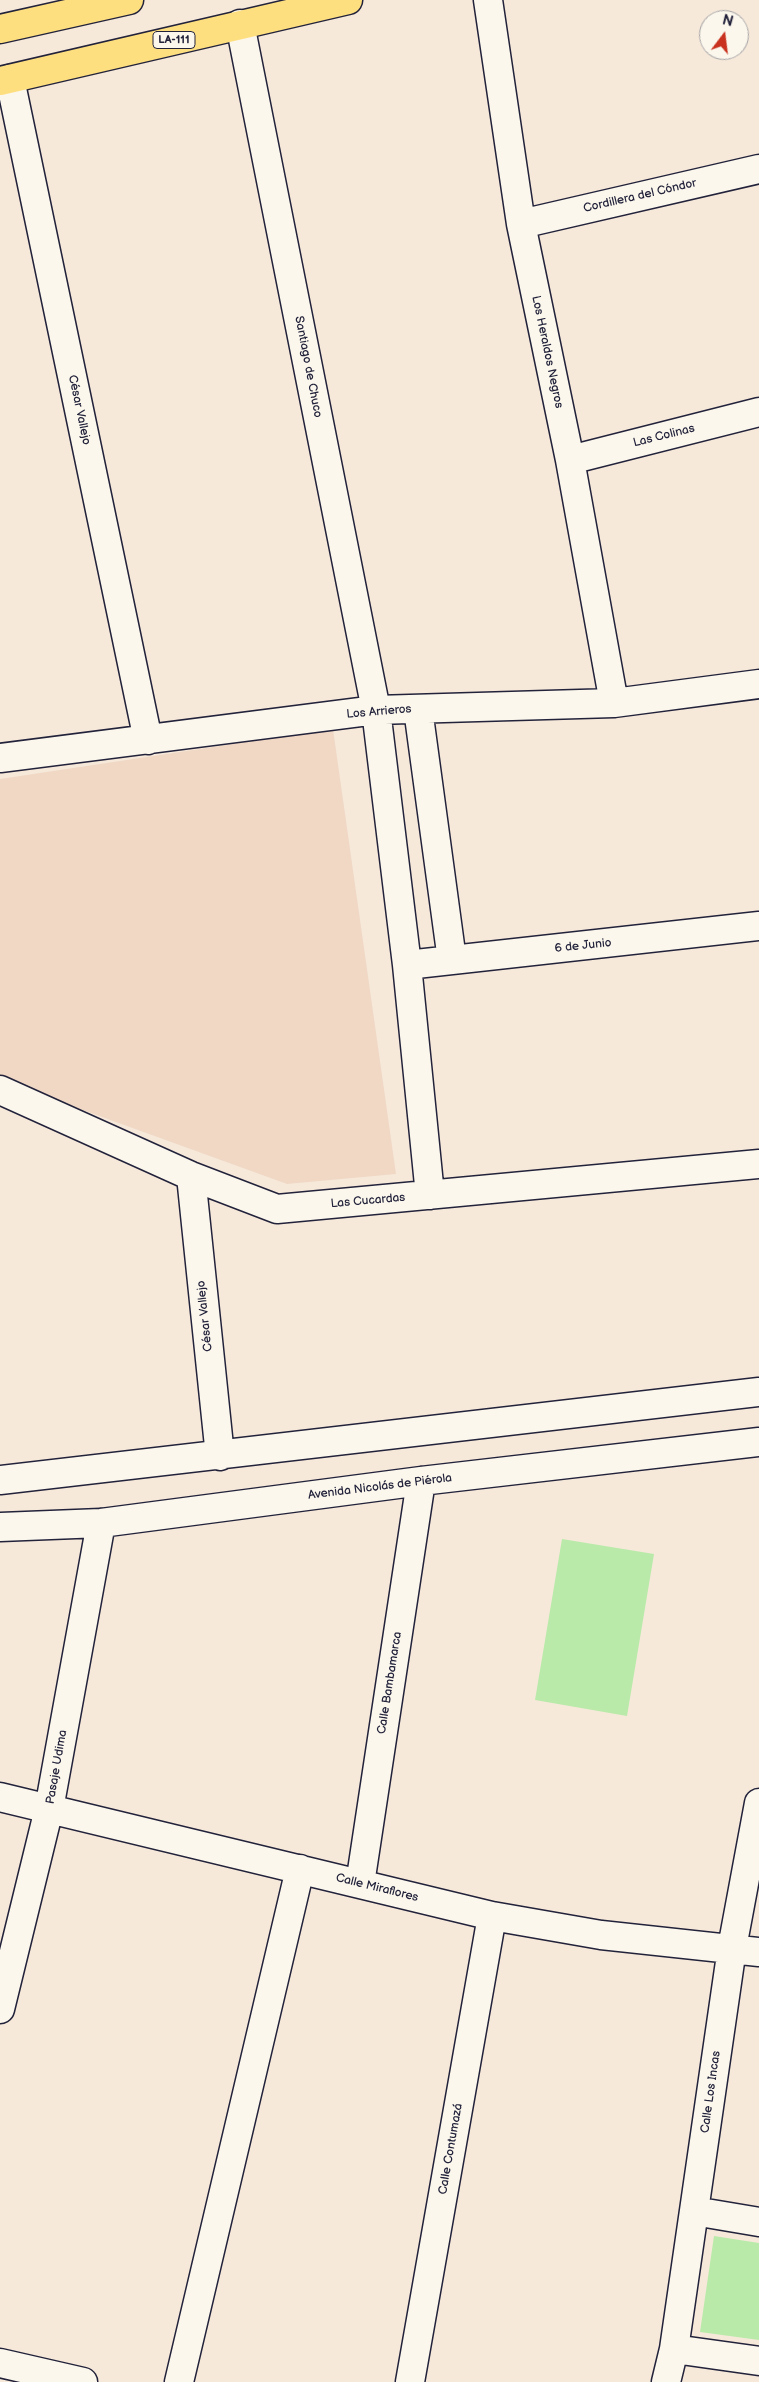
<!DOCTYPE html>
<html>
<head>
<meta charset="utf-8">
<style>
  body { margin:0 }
  #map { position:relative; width:759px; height:2382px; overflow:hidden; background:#f6e9da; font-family:"Balsamiq Sans",sans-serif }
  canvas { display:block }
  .north { position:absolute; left:699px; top:10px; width:50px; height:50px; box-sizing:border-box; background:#fbf7ec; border:1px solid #a4a2a5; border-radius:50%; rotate:15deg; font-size:14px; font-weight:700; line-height:20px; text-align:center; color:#22223b }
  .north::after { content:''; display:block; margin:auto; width:18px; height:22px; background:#c8321e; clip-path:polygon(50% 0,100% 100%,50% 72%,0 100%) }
</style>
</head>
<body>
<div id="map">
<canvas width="759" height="2382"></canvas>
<div class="north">N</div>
</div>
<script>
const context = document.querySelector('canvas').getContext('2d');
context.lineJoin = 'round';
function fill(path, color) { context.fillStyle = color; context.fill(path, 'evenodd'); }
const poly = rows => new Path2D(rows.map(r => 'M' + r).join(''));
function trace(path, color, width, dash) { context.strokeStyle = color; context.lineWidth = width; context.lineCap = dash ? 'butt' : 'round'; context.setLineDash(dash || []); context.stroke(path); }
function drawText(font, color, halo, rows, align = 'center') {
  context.font = font + ' "Balsamiq Sans",sans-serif'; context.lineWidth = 4; context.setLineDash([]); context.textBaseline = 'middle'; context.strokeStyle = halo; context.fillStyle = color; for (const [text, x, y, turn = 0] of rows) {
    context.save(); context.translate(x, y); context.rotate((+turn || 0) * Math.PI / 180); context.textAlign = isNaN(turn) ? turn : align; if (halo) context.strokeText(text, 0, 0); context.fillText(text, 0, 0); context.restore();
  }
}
const built = poly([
  [333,729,396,1174,287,1184,0,1080,0,779]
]);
const green = poly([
  [562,1539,654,1554,627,1716,535,1700],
  [714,2236,759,2243,759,2340,700,2332]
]);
const minor = poly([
  [488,0,521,224,570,460,614,703],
  [240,24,376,710,407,965,430,1195],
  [10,79,148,740],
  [521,224,759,169],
  [570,460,759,412],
  [418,709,452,960],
  [0,758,376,710,614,703,759,684],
  [407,965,759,926],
  [0,1090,191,1176,277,1209,759,1164],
  [191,1176,220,1456],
  [0,1480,759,1392],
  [0,1527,101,1523,421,1481,759,1442],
  [0,1797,492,1916,601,1935,759,1952],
  [360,1884,421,1481],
  [0,2009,49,1809,101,1523],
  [694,2211,759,2222],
  [674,2349,759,2361],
  [0,2363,83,2382],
  [179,2382,300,1869],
  [410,2382,492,1916],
  [666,2382,674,2349,732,1948,759,1803]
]);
const major = poly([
  [0,29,129,0],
  [0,81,348,0]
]);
const shields = [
  [174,40,42]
];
const shieldNames = [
  ["LA-111",174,40]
];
const streetNames = [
  ["Cordillera del Cóndor",640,196,-13],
  ["Los Heraldos Negros",547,352,78],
  ["Santiago de Chuco",308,367,79],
  ["César Vallejo",79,410,78],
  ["Las Colinas",664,436,-14],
  ["Los Arrieros",379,712,-5],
  ["6 de Junio",583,946,-6],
  ["Las Cucardas",368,1201,-5],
  ["César Vallejo",205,1316,-96],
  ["Avenida Nicolás de Piérola",380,1487,-7],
  ["Calle Bambamarca",390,1683,-81],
  ["Pasaje Udima",57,1767,-80],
  ["Calle Miraflores",377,1888,14],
  ["Calle Los Incas",711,2092,-82],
  ["Calle Contumazá",451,2149,-80]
];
fill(built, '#f0d8c5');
fill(green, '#b9eaaa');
trace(minor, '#22223b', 31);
trace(major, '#22223b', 31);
trace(minor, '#fbf7ec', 28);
trace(major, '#fedf80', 28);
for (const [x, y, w] of shields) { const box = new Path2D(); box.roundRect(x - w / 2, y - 8.5, w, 17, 4); context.fillStyle = '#fbf7ec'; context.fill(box); trace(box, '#22223b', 1); }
drawText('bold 11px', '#22223b', null, shieldNames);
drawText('12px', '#22223b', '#fbf7ec', streetNames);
</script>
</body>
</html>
